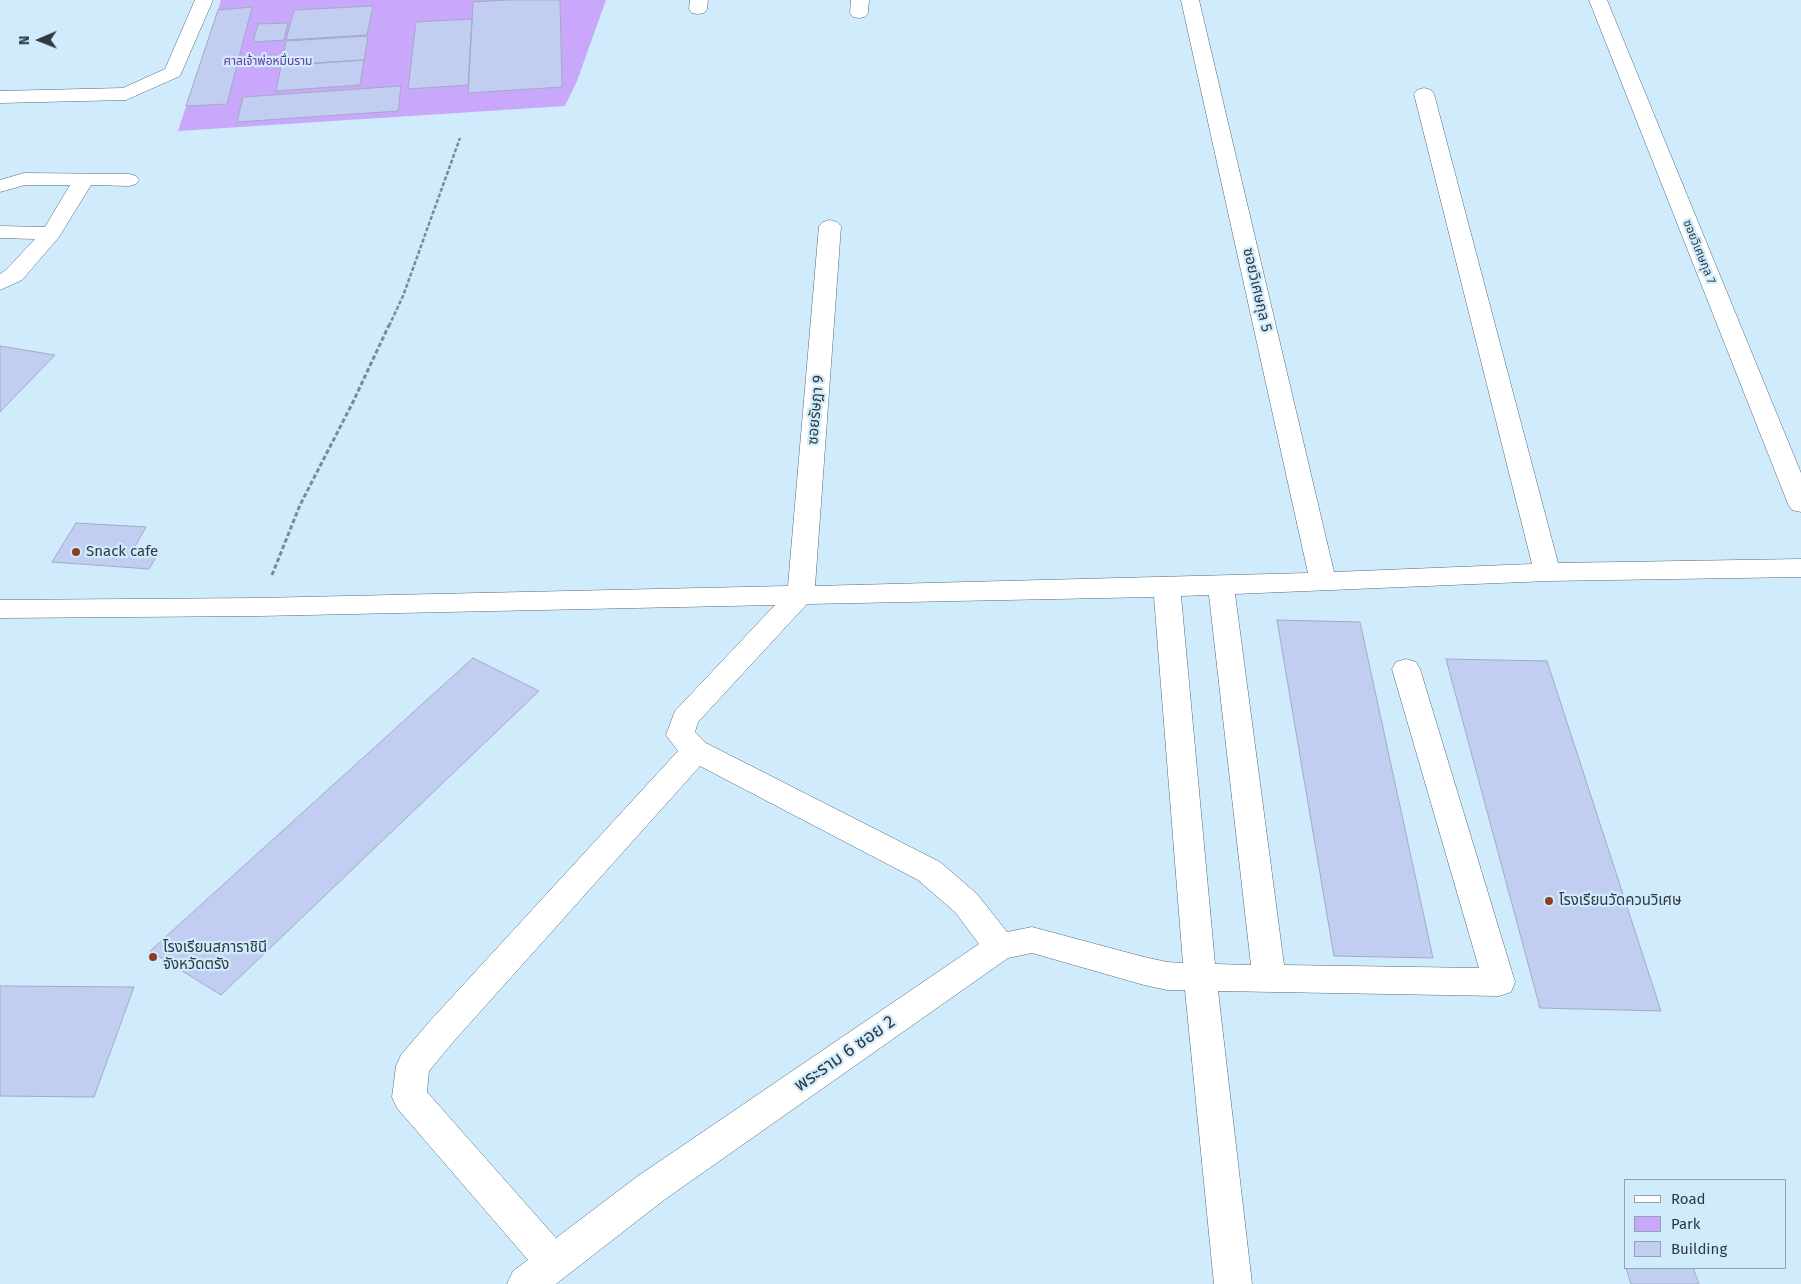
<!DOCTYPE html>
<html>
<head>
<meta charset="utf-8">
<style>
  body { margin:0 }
  #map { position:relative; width:1801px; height:1284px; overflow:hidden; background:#cfebfc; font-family:"Fira Sans",sans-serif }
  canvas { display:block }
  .legend { position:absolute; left:1624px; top:1179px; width:162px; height:90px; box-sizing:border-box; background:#cfebfc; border:1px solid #8fa4b1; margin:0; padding:6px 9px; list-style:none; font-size:15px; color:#2e3940 }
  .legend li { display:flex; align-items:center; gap:10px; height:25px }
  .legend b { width:25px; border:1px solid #8fa4b1 }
  .north { position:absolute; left:15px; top:15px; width:50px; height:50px; -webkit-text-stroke:4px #cfebfc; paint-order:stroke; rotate:269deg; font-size:14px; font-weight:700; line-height:20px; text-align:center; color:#2e3940 }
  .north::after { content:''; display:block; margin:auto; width:18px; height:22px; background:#2e3940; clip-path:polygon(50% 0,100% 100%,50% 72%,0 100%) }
</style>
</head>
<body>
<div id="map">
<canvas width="1801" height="1284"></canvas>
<ul class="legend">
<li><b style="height:6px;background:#fff"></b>Road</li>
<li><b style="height:14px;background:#c9a8fc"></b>Park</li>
<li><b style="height:14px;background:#c1cef1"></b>Building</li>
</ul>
<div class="north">N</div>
</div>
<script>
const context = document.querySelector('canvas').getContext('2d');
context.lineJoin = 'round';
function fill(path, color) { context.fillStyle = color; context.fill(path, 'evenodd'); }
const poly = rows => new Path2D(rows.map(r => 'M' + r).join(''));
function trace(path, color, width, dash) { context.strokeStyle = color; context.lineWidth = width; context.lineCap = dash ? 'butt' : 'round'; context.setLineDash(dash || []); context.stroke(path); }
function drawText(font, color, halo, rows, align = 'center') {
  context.font = font + ' "Fira Sans","Noto Sans Thai",sans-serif'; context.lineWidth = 4.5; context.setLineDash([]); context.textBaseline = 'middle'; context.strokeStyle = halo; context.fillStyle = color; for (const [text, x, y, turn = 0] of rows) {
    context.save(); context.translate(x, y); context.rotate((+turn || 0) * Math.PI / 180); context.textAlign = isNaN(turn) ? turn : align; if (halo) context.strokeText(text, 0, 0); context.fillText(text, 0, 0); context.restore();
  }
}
const green = poly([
  [221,0,606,0,577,81,565,106,178,131]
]);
const building = poly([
  [506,0,560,0,562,87,468,93,473,2,506,0],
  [373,6,367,35,286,40,294,10,373,6],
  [252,7,227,104,186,106,218,10,252,7],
  [472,19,468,85,408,89,416,22,472,19],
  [288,23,284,40,253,42,258,24,288,23],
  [368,36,364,60,281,65,286,41,368,36],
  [364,60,360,85,276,91,281,66,364,60],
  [401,86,398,111,237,122,243,97,401,86],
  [0,346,55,355,0,412,0,346],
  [76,523,146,527,133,550,159,552,149,569,52,562,76,523],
  [1277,620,1360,622,1433,958,1334,956,1277,620],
  [473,658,539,691,221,995,150,951,473,658],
  [1446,659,1547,661,1661,1011,1540,1008,1446,659],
  [0,986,134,987,94,1097,0,1096,0,986],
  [1626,1268,1693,1268,1699,1284,1631,1284,1626,1268]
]);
const pathFar1 = poly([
  [389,326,403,296,460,138]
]);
const path = poly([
  [272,575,300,505,353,402,389,325]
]);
const minor = poly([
  [195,0,213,0,180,76,126,100,0,103,0,91,123,88,165,69,195,0],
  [690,0,708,0,707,9,704,13,698,14,692,13,689,9,690,0],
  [851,0,869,0,868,13,865,17,859,18,853,17,850,13,851,0],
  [1181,0,1199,0,1334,572,1532,564,1414,94,1417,90,1424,88,1431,90,1434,94,1558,563,1801,559,1801,577,1547,581,1235,594,1284,965,1479,968,1392,669,1396,662,1406,659,1416,662,1420,669,1515,982,1511,992,1499,996,1218,991,1252,1284,1214,1284,1185,990,1167,990,1144,985,1032,953,1008,958,664,1200,556,1284,507,1284,513,1271,528,1260,397,1108,392,1097,396,1066,401,1055,430,1021,678,751,666,735,675,711,775,605,259,616,0,618,0,600,259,598,788,586,819,226,823,222,830,220,837,222,841,226,815,586,1308,573,1181,0],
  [1209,595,1251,965,1215,964,1181,596,1209,595],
  [1154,597,1183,963,1167,962,1144,957,1032,927,1007,932,977,894,940,862,706,743,695,732,698,722,807,604,1154,597],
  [700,766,918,880,955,912,979,944,638,1176,556,1238,427,1092,429,1071,454,1041,700,766],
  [1589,0,1607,0,1801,473,1801,512,1792,510,1788,504,1589,0],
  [24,173,129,174,136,176,139,180,136,184,129,186,91,185,59,237,22,280,0,290,0,274,6,270,35,239,0,238,0,226,45,227,70,185,25,185,0,192,0,180,24,173]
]);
const markers = [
  [76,552,5,"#883f22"],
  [1549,901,5,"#883f22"],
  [153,957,5,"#883f22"]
];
const farParknames = [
  ["ศาลเจ้าพ่อหมื่นราม",268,62]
];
const farStreetnames = [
  ["ซอยวิเศษกุล 7",1699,252,68]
];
const streetNames = [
  ["ซอยวิเศษกุล 5",1257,290,77],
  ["ซอยรัษฎา 9",816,410,-85]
];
const poiNames = [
  ["Snack cafe",86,552],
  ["โรงเรียนวัดควนวิเศษ",1559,901],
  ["โรงเรียนสภาราชินี",163,948],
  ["จังหวัดตรัง",163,965]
];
const nearStreetnames = [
  ["พระราม 6 ซอย 2",845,1054,-35]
];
fill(green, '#c9a8fc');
fill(building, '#c1cef1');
trace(building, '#a1abc4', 1);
trace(minor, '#526b7b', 1);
trace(pathFar1, '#788b96', 2.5, [4, 2]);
trace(path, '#788b96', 3, [4.5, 2.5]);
fill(minor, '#fff');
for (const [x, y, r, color] of markers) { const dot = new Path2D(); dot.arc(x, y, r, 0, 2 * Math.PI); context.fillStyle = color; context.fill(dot); trace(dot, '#cfebfc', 2); }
drawText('12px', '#67399d', '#cfebfc', farParknames);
drawText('12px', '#2e3940', '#cfebfc', farStreetnames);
drawText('15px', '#2e3940', '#cfebfc', streetNames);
drawText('15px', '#2e3940', '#cfebfc', poiNames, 'left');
drawText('18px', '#2e3940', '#cfebfc', nearStreetnames);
</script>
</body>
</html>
